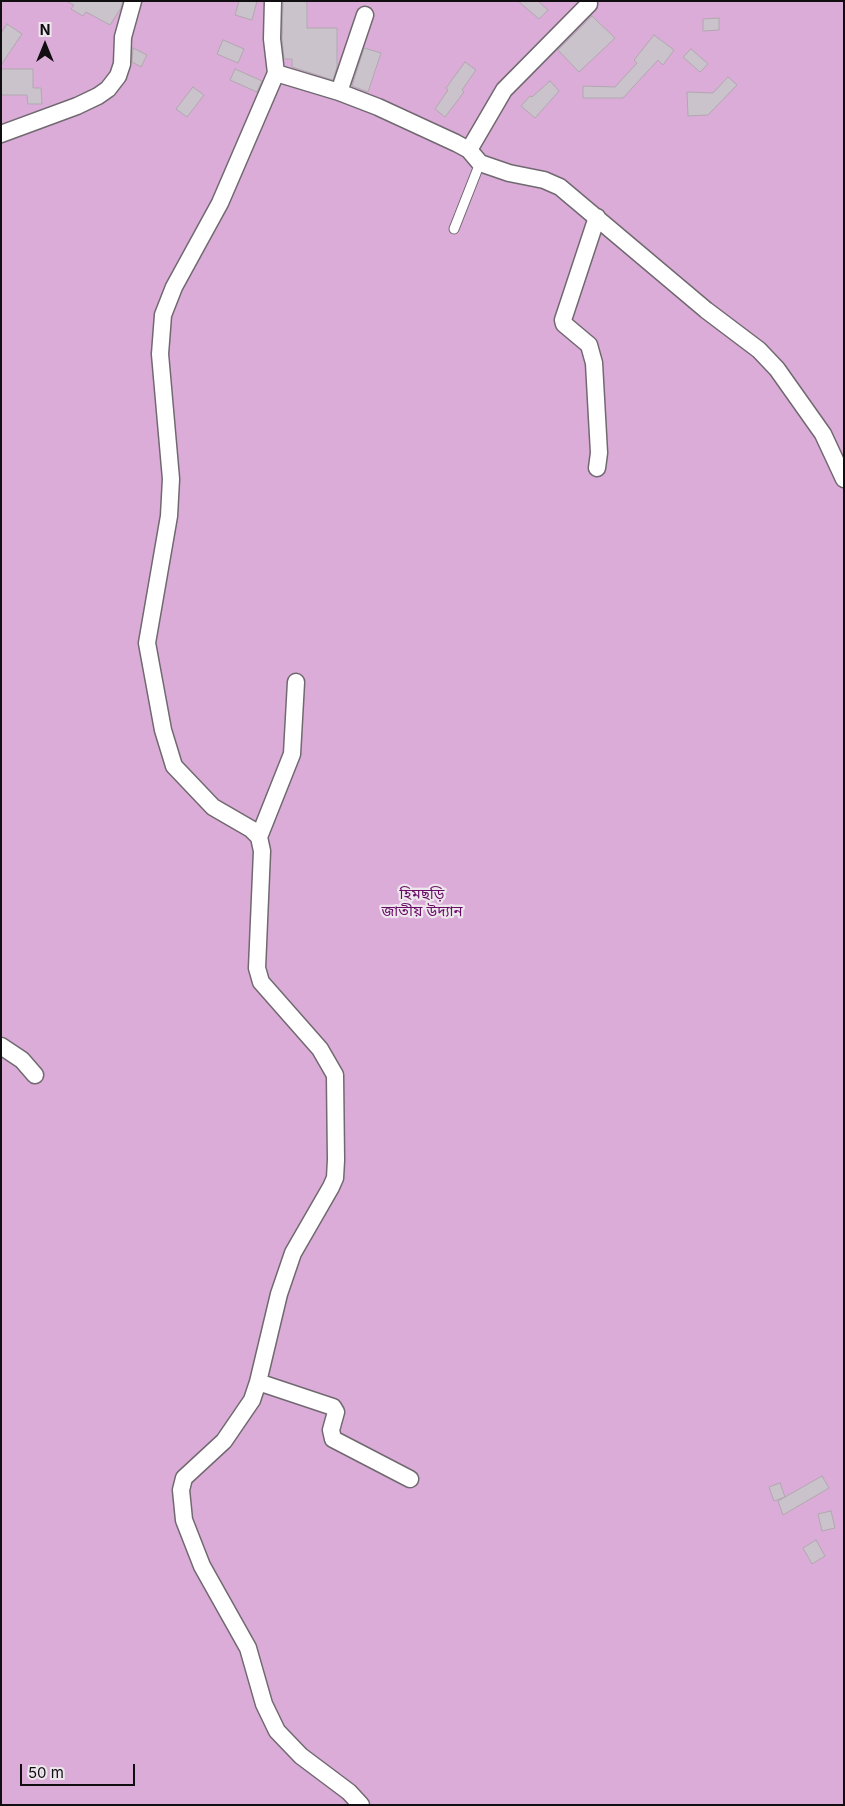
<!DOCTYPE html>
<html>
<head>
<meta charset="utf-8">
<style>
  body { margin:0 }
  #map { position:relative; width:845px; height:1806px; overflow:hidden; background:#eee6ed; font-family:Inter,sans-serif }
  canvas { display:block }
  .frame { position:absolute; inset:0; border:2px solid #100e10; pointer-events:none }
  .north { position:absolute; left:20px; top:20px; width:50px; height:50px; -webkit-text-stroke:4px #eee6ed; paint-order:stroke; rotate:0deg; font-size:14px; font-weight:700; line-height:20px; text-align:center; color:#100e10 }
  .north::after { content:''; display:block; margin:auto; width:18px; height:22px; background:#100e10; clip-path:polygon(50% 0,100% 100%,50% 72%,0 100%) }
  .scale { position:absolute; left:20px; top:1764px; width:115px; height:22px; box-sizing:border-box; border:2px solid #100e10; border-top:0; padding-left:6px; font-size:15px; line-height:18px; white-space:nowrap; color:#100e10; -webkit-text-stroke:4px #eee6ed; paint-order:stroke }
</style>
</head>
<body>
<div id="map">
<canvas width="845" height="1806"></canvas>
<div class="frame"></div>
<div class="north">N</div>
<div class="scale">50 m</div>
</div>
<script>
const context = document.querySelector('canvas').getContext('2d');
context.lineJoin = 'round';
function fill(path, color) { context.fillStyle = color; context.fill(path, 'evenodd'); }
const poly = rows => new Path2D(rows.map(r => 'M' + r).join(''));
function trace(path, color, width, dash) { context.strokeStyle = color; context.lineWidth = width; context.lineCap = dash ? 'butt' : 'round'; context.setLineDash(dash || []); context.stroke(path); }
function drawText(font, color, halo, rows, align = 'center') {
  context.font = font + ' Inter,"Noto Sans Bengali",sans-serif'; context.lineWidth = 4.5; context.setLineDash([]); context.textBaseline = 'middle'; context.strokeStyle = halo; context.fillStyle = color; for (const [text, x, y, turn = 0] of rows) {
    context.save(); context.translate(x, y); context.rotate((+turn || 0) * Math.PI / 180); context.textAlign = isNaN(turn) ? turn : align; if (halo) context.strokeText(text, 0, 0); context.fillText(text, 0, 0); context.restore();
  }
}
const green = poly([
  [1,1,844,1,844,1805,1,1805]
]);
const building = poly([
  [66,1,123,1,121,8,110,25,86,12,83,16,71,9,74,5,66,1],
  [239,1,257,1,252,20,235,15,239,1],
  [283,1,306,1,307,3,307,28,337,28,337,67,333,80,292,67,292,59,284,59,282,39,283,1],
  [518,1,538,1,548,10,539,19,518,1],
  [592,16,615,38,579,72,558,50,592,16],
  [719,18,719,30,703,31,703,19,719,18],
  [7,24,22,34,1,65,1,33,7,24],
  [654,35,674,50,663,65,658,60,623,98,583,98,583,86,615,87,637,63,634,60,654,35],
  [223,40,244,49,238,63,217,54,223,40],
  [133,48,147,55,141,67,132,62,133,48],
  [364,48,381,53,368,92,352,86,364,48],
  [691,49,708,64,700,72,683,57,691,49],
  [465,62,476,70,462,90,464,92,445,117,435,109,448,90,446,88,465,62],
  [1,69,33,69,33,88,41,88,42,104,28,104,27,95,1,95,1,69],
  [235,69,262,81,257,92,230,80,235,69],
  [728,77,737,85,708,115,688,116,687,92,713,93,728,77],
  [550,81,559,91,535,118,521,106,530,96,532,97,550,81],
  [193,87,204,95,187,117,176,109,193,87],
  [822,1476,829,1488,783,1515,778,1501,822,1476],
  [780,1483,785,1497,774,1501,769,1487,780,1483],
  [831,1511,835,1528,822,1531,818,1514,831,1511],
  [816,1540,825,1556,812,1564,803,1548,816,1540]
]);
const lane = poly([
  [454,229,480,163]
]);
const street = poly([
  [273,1,272,39,276,73,339,92,378,107,456,143,469,150,480,163,509,173,544,180,560,187,706,310,759,350,777,369,823,434,844,479],
  [276,73,220,203,174,287,163,315,160,354,171,479,169,516,147,643,163,730,174,766,213,807,251,829,259,837,262,851,257,968,261,982,320,1049,335,1075,336,1160,335,1178,331,1187,293,1253,279,1294,258,1382,252,1400,224,1441,184,1478,181,1490,184,1520,202,1566,248,1648,264,1704,277,1731,301,1756,349,1792,361,1805],
  [339,92,365,15],
  [1,134,77,106,98,96,108,89,118,76,122,64,123,37,133,1],
  [469,150,504,90,589,4],
  [597,217,563,320,564,324,589,345,594,363,599,453,597,468],
  [259,837,292,754,296,682],
  [1,1046,22,1060,35,1075],
  [258,1382,333,1407,336,1412,331,1430,333,1439,410,1479]
]);
const parkNames = [
  ["হিমছড়ি",422,894],
  ["জাতীয় উদ্যান",422,911]
];
fill(green, '#dcacd8');
fill(building, '#cbc3cb');
trace(building, '#b1a8b0', 1);
trace(lane, '#706970', 11);
trace(street, '#706970', 19);
trace(lane, '#fff', 9);
trace(street, '#fff', 16);
drawText('15px', '#680b66', '#eee6ed', parkNames);
</script>
</body>
</html>
